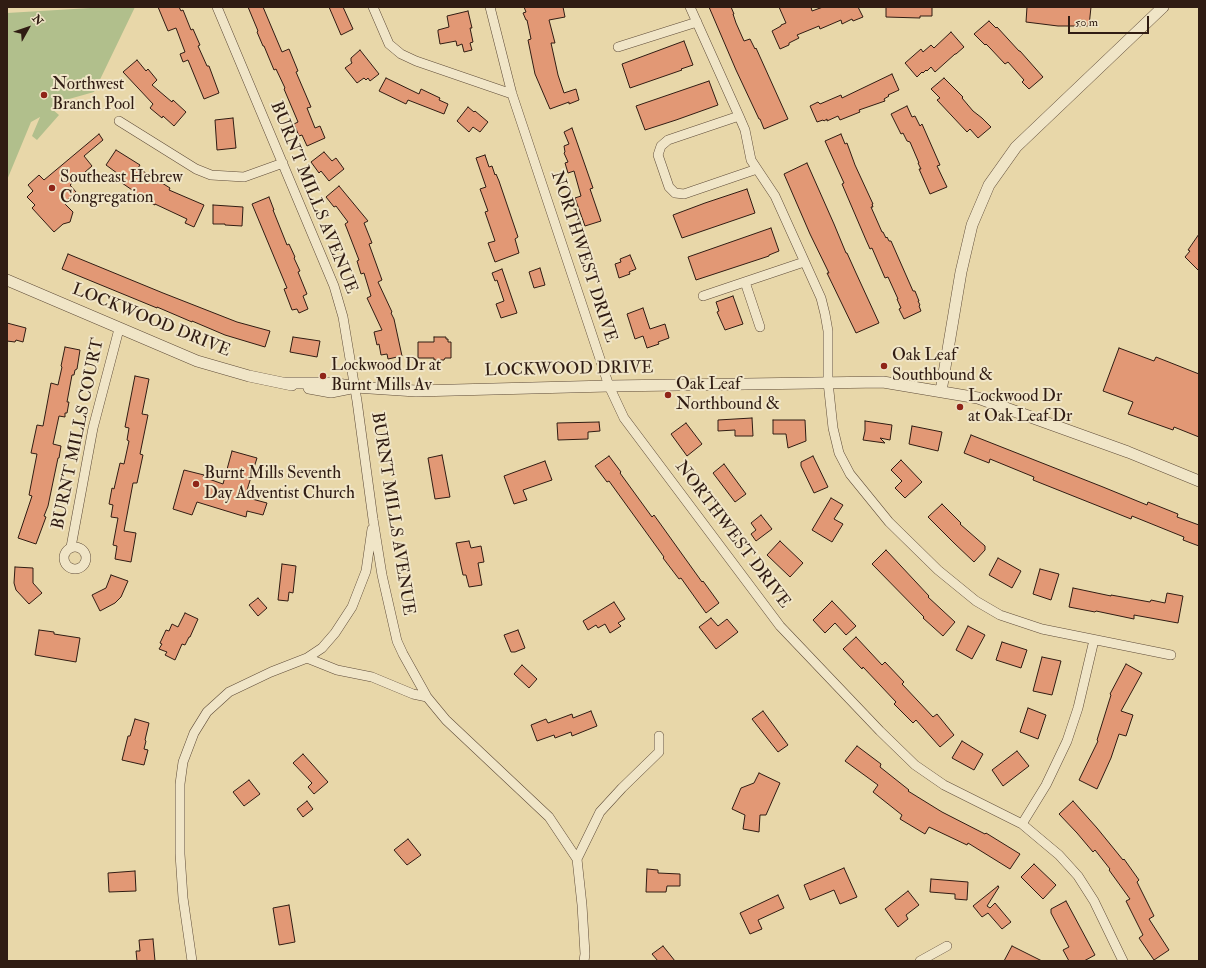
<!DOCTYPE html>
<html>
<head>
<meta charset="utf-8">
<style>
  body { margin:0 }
  #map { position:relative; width:1206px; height:968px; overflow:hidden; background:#e8d7a9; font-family:"IM FELL Double Pica",serif }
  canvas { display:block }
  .frame { position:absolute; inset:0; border:8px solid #301c13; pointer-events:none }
  .north { position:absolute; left:8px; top:8px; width:40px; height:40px; -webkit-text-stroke:3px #f0e5c7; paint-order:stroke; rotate:50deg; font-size:11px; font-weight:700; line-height:16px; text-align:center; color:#301c13 }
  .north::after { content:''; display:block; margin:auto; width:14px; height:18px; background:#301c13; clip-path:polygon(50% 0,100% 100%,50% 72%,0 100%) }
  .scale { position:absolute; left:1068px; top:16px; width:81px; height:18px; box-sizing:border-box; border:2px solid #301c13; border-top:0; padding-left:5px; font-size:12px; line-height:14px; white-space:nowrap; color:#301c13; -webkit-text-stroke:3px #f0e5c7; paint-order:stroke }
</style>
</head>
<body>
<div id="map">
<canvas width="1206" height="968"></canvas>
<div class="frame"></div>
<div class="north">N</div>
<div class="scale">50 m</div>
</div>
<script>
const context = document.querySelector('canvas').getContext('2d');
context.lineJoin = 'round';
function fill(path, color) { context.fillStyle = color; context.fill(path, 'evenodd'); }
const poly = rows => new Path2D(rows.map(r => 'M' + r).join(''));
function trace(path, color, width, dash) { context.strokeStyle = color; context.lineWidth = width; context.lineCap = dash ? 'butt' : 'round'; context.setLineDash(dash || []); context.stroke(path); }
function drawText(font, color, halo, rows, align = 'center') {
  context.font = font + ' "IM FELL Double Pica",serif'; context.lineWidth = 4; context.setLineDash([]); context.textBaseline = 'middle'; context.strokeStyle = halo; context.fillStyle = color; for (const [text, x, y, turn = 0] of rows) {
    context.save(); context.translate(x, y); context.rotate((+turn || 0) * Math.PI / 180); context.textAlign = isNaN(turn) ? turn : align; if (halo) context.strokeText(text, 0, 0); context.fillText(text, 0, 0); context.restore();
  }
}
const green = poly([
  [107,7,135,7,94,92,69,99,52,109,59,115,37,140,32,136,40,117,31,122,7,180,7,13]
]);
const building = poly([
  [158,7,179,7,181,11,183,10,191,30,193,29,200,45,198,46,207,66,209,66,219,93,204,99,188,60,183,62,180,54,185,52,176,28,168,31,158,7],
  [248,7,263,7,282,52,289,49,298,71,296,72,311,107,307,108,315,128,320,126,325,138,307,146,302,135,299,136,294,124,298,122,284,89,285,88,276,69,274,70,264,46,263,46,257,32,258,31,248,7],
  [329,7,343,7,353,29,341,35,329,7],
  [524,7,563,7,565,17,549,20,555,43,551,43,558,75,564,93,576,89,579,100,569,104,569,102,550,109,535,74,528,40,531,39,527,20,526,20,523,13,526,12,524,7],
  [709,7,731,7,734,14,733,14,736,23,744,41,750,39,755,49,756,48,788,119,764,129,760,119,759,119,736,70,709,7],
  [779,7,811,7,812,11,823,7,858,7,863,17,853,21,852,19,842,24,841,20,820,29,819,26,797,35,799,38,789,43,789,45,780,49,772,31,781,26,781,25,786,23,779,7],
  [886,7,932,7,932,16,920,16,920,18,886,17,886,7],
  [1027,7,1091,7,1089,26,1058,26,1026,22,1027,7],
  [468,11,472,28,470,28,473,42,470,43,472,50,464,52,462,44,457,46,456,41,440,44,438,32,438,30,449,27,447,16,468,11],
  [989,21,996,28,997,27,1019,51,1020,51,1043,77,1029,89,1022,82,1024,80,1008,62,1005,64,990,48,986,44,985,45,974,34,989,21],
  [951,32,964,47,956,54,955,54,935,72,931,67,927,71,926,70,923,73,922,72,917,77,905,63,921,49,923,52,931,45,934,48,951,32],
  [684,41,693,65,681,69,682,70,630,88,622,64,684,41],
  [360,50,379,74,370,81,368,78,366,80,364,78,357,83,345,68,352,63,351,61,351,58,360,50],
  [137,60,146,71,148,69,157,80,152,85,172,102,173,100,186,112,174,126,163,116,162,118,150,108,153,104,123,72,137,60],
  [892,74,899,90,888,95,889,96,884,99,885,101,859,110,860,112,840,120,838,116,827,121,827,119,824,121,823,120,817,122,810,106,818,102,820,104,841,95,842,98,892,74],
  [386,78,419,94,421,89,440,98,439,100,448,104,444,114,408,100,406,104,379,91,386,78],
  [944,78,963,97,962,98,973,111,982,118,991,127,978,138,970,129,967,132,937,100,940,98,931,89,944,78],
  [709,81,718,105,676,120,645,130,636,106,709,81],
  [907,106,912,117,915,116,920,126,922,124,940,165,937,166,947,187,930,194,919,169,921,169,918,163,919,163,910,142,907,141,903,133,901,134,891,114,907,106],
  [468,107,474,112,475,111,488,122,480,132,473,127,469,132,457,121,468,107],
  [233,118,236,148,217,150,215,120,233,118],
  [572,128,593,188,590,189,601,221,585,226,575,198,581,196,574,171,568,173,565,163,568,162,564,153,565,152,564,146,569,144,564,132,572,128],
  [99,134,103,140,84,156,92,166,70,185,76,192,64,203,73,212,70,222,63,224,54,232,32,208,35,205,27,197,33,191,28,185,39,175,44,180,99,134],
  [841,134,845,144,847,143,855,165,873,204,872,204,873,207,871,207,882,232,883,232,886,238,887,237,889,241,891,241,913,291,915,291,919,301,918,301,920,305,919,306,921,311,904,319,899,309,901,308,897,299,898,299,888,277,885,278,872,248,870,249,866,240,842,184,844,183,825,141,841,134],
  [116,150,140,165,138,168,170,188,169,190,204,205,194,227,185,223,187,219,155,204,155,205,142,198,141,199,134,195,135,192,122,183,125,179,106,165,116,150],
  [324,152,332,161,336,158,344,169,329,181,321,171,319,173,311,162,324,152],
  [485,155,489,167,492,166,495,175,496,174,499,181,518,237,515,239,519,253,495,262,488,243,495,241,485,212,488,211,480,189,486,187,476,158,485,155],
  [807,163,834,224,846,253,847,253,856,273,879,323,856,333,827,273,829,273,810,234,784,174,807,163],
  [339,186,368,221,364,223,372,243,369,244,382,280,378,282,392,312,391,313,394,319,402,356,388,359,387,354,381,355,379,344,377,345,374,332,382,330,367,298,371,296,364,273,361,274,357,261,359,260,347,229,345,224,348,222,336,206,334,207,326,197,339,186],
  [747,189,755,213,682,238,673,215,705,203,747,189],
  [269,197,274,210,273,210,287,245,289,244,295,257,294,258,300,271,298,272,307,294,303,296,308,309,299,313,297,309,292,310,284,289,287,288,252,204,269,197],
  [213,205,243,207,242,226,225,225,225,224,213,224,213,205],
  [771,228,779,251,769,255,769,256,696,280,688,257,771,228],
  [1199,234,1199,271,1185,257,1190,251,1188,250,1199,234],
  [68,254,163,293,237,322,270,331,265,347,225,335,192,321,192,322,157,307,157,308,62,269,68,254],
  [630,255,636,269,629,272,630,274,619,278,615,264,621,262,620,259,630,255],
  [540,268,545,285,534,288,529,272,540,268],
  [502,269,517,313,501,318,496,304,504,301,497,280,495,281,492,273,502,269],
  [733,296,743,324,725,330,717,312,719,311,716,302,733,296],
  [643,308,650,329,665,324,669,338,658,342,659,344,647,348,643,336,635,339,627,314,643,308],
  [7,323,26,328,23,342,16,340,15,342,7,341,7,323],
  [293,337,320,341,317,357,290,352,293,337],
  [434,337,446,337,446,339,448,339,448,342,451,342,451,358,445,358,444,360,434,360,434,358,418,358,418,342,434,342,434,337],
  [65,347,80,350,77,369,75,370,74,375,72,375,67,402,69,402,67,413,65,413,65,417,59,416,53,444,61,446,59,458,58,458,48,506,44,516,46,517,36,544,18,538,32,496,29,495,37,454,31,453,37,425,43,426,51,383,58,385,62,367,61,366,65,347],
  [1119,348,1154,361,1156,357,1199,374,1199,437,1174,427,1173,430,1128,414,1133,402,1103,391,1119,348],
  [135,376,149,379,142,414,148,415,140,454,143,455,137,483,133,483,124,531,136,533,131,562,115,559,117,546,113,545,118,518,111,517,113,505,109,504,112,488,114,489,120,463,124,464,129,441,127,440,129,428,125,427,135,376],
  [752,418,753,436,735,436,735,430,718,431,718,420,752,418],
  [773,420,805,420,806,441,788,448,786,434,773,434,773,420],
  [865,421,892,425,890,440,880,438,885,443,863,440,865,431,865,421],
  [599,422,600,431,588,432,588,439,558,440,557,423,599,422],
  [686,423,702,444,687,456,671,434,686,423],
  [912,426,942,432,938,451,909,444,912,426],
  [971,435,1103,487,1147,505,1148,502,1178,514,1177,517,1199,525,1199,546,1183,540,1184,537,1132,516,1131,519,1033,480,1034,477,990,459,989,463,964,453,971,435],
  [232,451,257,458,247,490,253,491,252,499,267,503,263,515,247,511,246,517,197,502,192,515,173,509,184,470,204,475,203,477,223,484,232,451],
  [442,455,450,497,435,499,428,458,442,455],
  [609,456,621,472,620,473,652,517,654,515,702,582,703,581,719,603,706,613,681,578,679,579,663,558,664,557,609,481,607,482,595,466,609,456],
  [813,456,828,487,814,493,801,466,801,462,813,456],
  [901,460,922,482,905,498,895,488,902,481,891,470,901,460],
  [545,461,552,480,523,490,527,500,514,504,504,476,545,461],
  [724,464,746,494,735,502,713,473,724,464],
  [831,498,843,505,834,519,843,524,832,542,812,530,831,498],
  [942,504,961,523,960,524,985,546,985,550,974,562,954,543,928,517,942,504],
  [761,515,772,529,756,541,751,534,756,530,751,523,761,515],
  [469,541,471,548,481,546,484,562,478,563,482,585,469,587,466,575,463,575,456,543,469,541],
  [780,541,803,563,790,577,767,555,780,541],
  [886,550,929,596,928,597,955,622,943,636,923,618,924,617,872,564,886,550],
  [998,558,1021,571,1012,588,989,575,998,558],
  [282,564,296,566,293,593,289,592,288,601,278,600,282,564],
  [15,567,33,568,33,583,42,593,29,604,16,590,14,583,15,567],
  [1040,569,1059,574,1051,600,1033,594,1040,569],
  [111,575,128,581,121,597,115,603,100,611,92,595,106,588,111,575],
  [1073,588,1111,596,1111,595,1150,602,1151,600,1165,603,1167,593,1183,596,1178,623,1134,615,1134,619,1096,611,1095,612,1069,607,1073,588],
  [258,598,267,608,258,616,249,605,258,598],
  [832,601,856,626,846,635,835,623,825,633,813,620,832,601],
  [614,602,625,619,618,623,621,626,610,633,605,624,598,628,596,625,588,630,583,621,614,602],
  [185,613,198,619,190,637,189,637,185,645,182,644,175,660,165,655,167,652,159,649,162,644,160,643,166,630,169,631,172,624,178,627,185,613],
  [711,618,718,626,727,619,738,632,716,649,699,627,711,618],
  [968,626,985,635,972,659,956,650,968,626],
  [39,630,54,632,54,634,80,638,76,662,35,655,39,630],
  [518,630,525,648,515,652,511,652,504,635,518,630],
  [856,637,882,665,885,662,904,682,902,684,933,717,937,714,954,735,940,747,916,720,913,723,894,704,896,702,863,667,862,669,843,649,856,637],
  [1002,642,1027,650,1021,668,996,660,1002,642],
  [1042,657,1061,661,1052,695,1033,691,1042,657],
  [1126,664,1142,673,1121,711,1133,715,1126,736,1119,734,1111,758,1097,789,1079,780,1098,741,1097,740,1111,695,1110,694,1126,664],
  [522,665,537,679,529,688,514,674,522,665],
  [1028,708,1046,715,1038,739,1020,732,1028,708],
  [591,711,597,726,572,736,571,732,555,738,554,735,537,741,531,725,546,719,548,723,572,714,573,718,591,711],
  [763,711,788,745,778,752,752,719,763,711],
  [135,719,149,723,145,740,146,741,144,749,148,750,144,765,122,760,128,736,130,736,135,719],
  [962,741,983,754,974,770,952,758,962,741],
  [857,746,881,764,880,767,909,790,908,791,942,812,985,834,986,833,1020,854,1010,869,968,843,967,845,929,827,925,834,900,819,902,815,873,792,878,785,845,761,857,746],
  [1017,751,1029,766,1003,786,992,770,1017,751],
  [303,754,328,782,314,794,308,787,312,783,293,763,303,754],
  [759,773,780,783,766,815,760,815,759,832,743,829,745,815,732,809,741,788,754,783,759,773],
  [249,780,260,794,244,806,233,792,249,780],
  [307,801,313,809,303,817,297,809,307,801],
  [1073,801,1097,828,1123,860,1124,859,1139,880,1137,882,1154,916,1149,919,1169,950,1154,960,1139,938,1143,935,1126,901,1130,899,1109,870,1110,869,1095,850,1093,852,1077,833,1059,814,1073,801],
  [408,839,421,855,407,865,394,850,408,839],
  [1034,864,1056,885,1043,899,1021,877,1034,864],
  [844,868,857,897,840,904,834,890,810,900,804,885,844,868],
  [647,869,658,870,658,873,680,874,680,886,667,886,666,892,646,892,647,869],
  [135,871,136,891,109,892,108,873,135,871],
  [931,879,968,882,967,900,955,899,955,894,930,892,931,879],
  [998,886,999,887,987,906,990,908,995,903,1011,922,1002,929,988,913,982,917,973,906,998,886],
  [908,891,919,905,906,915,908,919,898,927,885,909,908,891],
  [778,895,784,908,758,920,762,929,750,934,740,913,778,895],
  [1066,901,1095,955,1084,961,1069,961,1063,950,1069,947,1051,913,1051,909,1066,901],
  [289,905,295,942,279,945,273,908,289,905],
  [153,939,155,961,137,961,136,951,140,951,139,940,153,939],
  [663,946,675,961,658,961,652,954,663,946],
  [1012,946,1042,961,1004,961,1012,946]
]);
const minor = poly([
  [217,7,334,286,343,317,357,401,373,519,382,575,397,641,403,654,427,697,446,720,549,817,577,859,582,905,585,954,584,961],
  [373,7,389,44,401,54,416,61,512,94],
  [490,7,512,94,609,386,624,418,780,626,880,731,915,765,944,785,1022,824,1059,855,1078,876,1094,901,1123,961],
  [690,7,739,116,745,130,751,160,775,196,821,298,825,314,828,331,828,382,833,428,839,453,850,474,889,522,938,570,976,601,1000,615,1042,629,1171,655],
  [618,47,697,22],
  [739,116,668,140,661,146,658,155,669,187,675,193,684,194,757,169],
  [119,121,196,169,211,175,244,177,283,163],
  [745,282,760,327],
  [703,296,804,262],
  [71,547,93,428,119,329],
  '64 558a11 11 0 1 1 22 0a11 11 0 1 1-22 0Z',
  [307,658,337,670,372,677,413,694,427,697],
  [1022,824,1046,785,1067,741,1078,708,1094,640],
  [577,859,600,812,622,788,659,752,659,736],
  [192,961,183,898,180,854,180,784,183,762,194,733,207,712,229,692,271,672,307,658,322,648,335,633,352,607,366,571,372,529],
  [920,961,947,946]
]);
const tertiary = poly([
  [7,280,197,361,249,376,292,385],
  [286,383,332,383,355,387,416,391,609,386,883,382,978,398,1128,452,1199,481],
  [309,388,331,392,351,388],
  [941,391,961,272,972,225,989,185,1016,147,1163,7]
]);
const markers = [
  [44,95,4,"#8f2418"],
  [52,188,4,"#8f2418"],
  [884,366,4,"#8f2418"],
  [323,376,4,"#8f2418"],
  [668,395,4,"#8f2418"],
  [960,407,4,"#8f2418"],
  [196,484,4,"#8f2418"]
];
const poiNames = [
  ["Northwest",52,85],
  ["Branch Pool",52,105],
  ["Southeast Hebrew",60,178],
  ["Congregation",60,198],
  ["Oak Leaf",892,356],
  ["Southbound &",892,376],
  ["Lockwood Dr at",331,366],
  ["Burnt Mills Av",331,386],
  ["Oak Leaf",676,385],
  ["Northbound &",676,405],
  ["Lockwood Dr",968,397],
  ["at Oak Leaf Dr",968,417],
  ["Burnt Mills Seventh",204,474],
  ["Day Adventist Church",204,494]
];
const streetNames = [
  ["BURNT MILLS AVENUE",313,198,68],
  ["NORTHWEST DRIVE",583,257,72],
  ["LOCKWOOD DRIVE",151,321,22],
  ["LOCKWOOD DRIVE",569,370,-1],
  ["BURNT MILLS COURT",79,434,-78],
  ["BURNT MILLS AVENUE",392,514,81],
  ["NORTHWEST DRIVE",732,535,53]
];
fill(green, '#b1bf8c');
fill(building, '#e29875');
trace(building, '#301c13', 1);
trace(minor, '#5e4b38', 10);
trace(tertiary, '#5e4b38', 12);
trace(minor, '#f0e5c7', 9);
trace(tertiary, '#f0e5c7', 11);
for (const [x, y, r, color] of markers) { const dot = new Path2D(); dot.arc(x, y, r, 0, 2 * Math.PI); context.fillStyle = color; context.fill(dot); trace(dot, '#f0e5c7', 1.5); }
drawText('17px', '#301c13', '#f0e5c7', poiNames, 'left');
drawText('17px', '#301c13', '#f0e5c7', streetNames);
</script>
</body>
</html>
